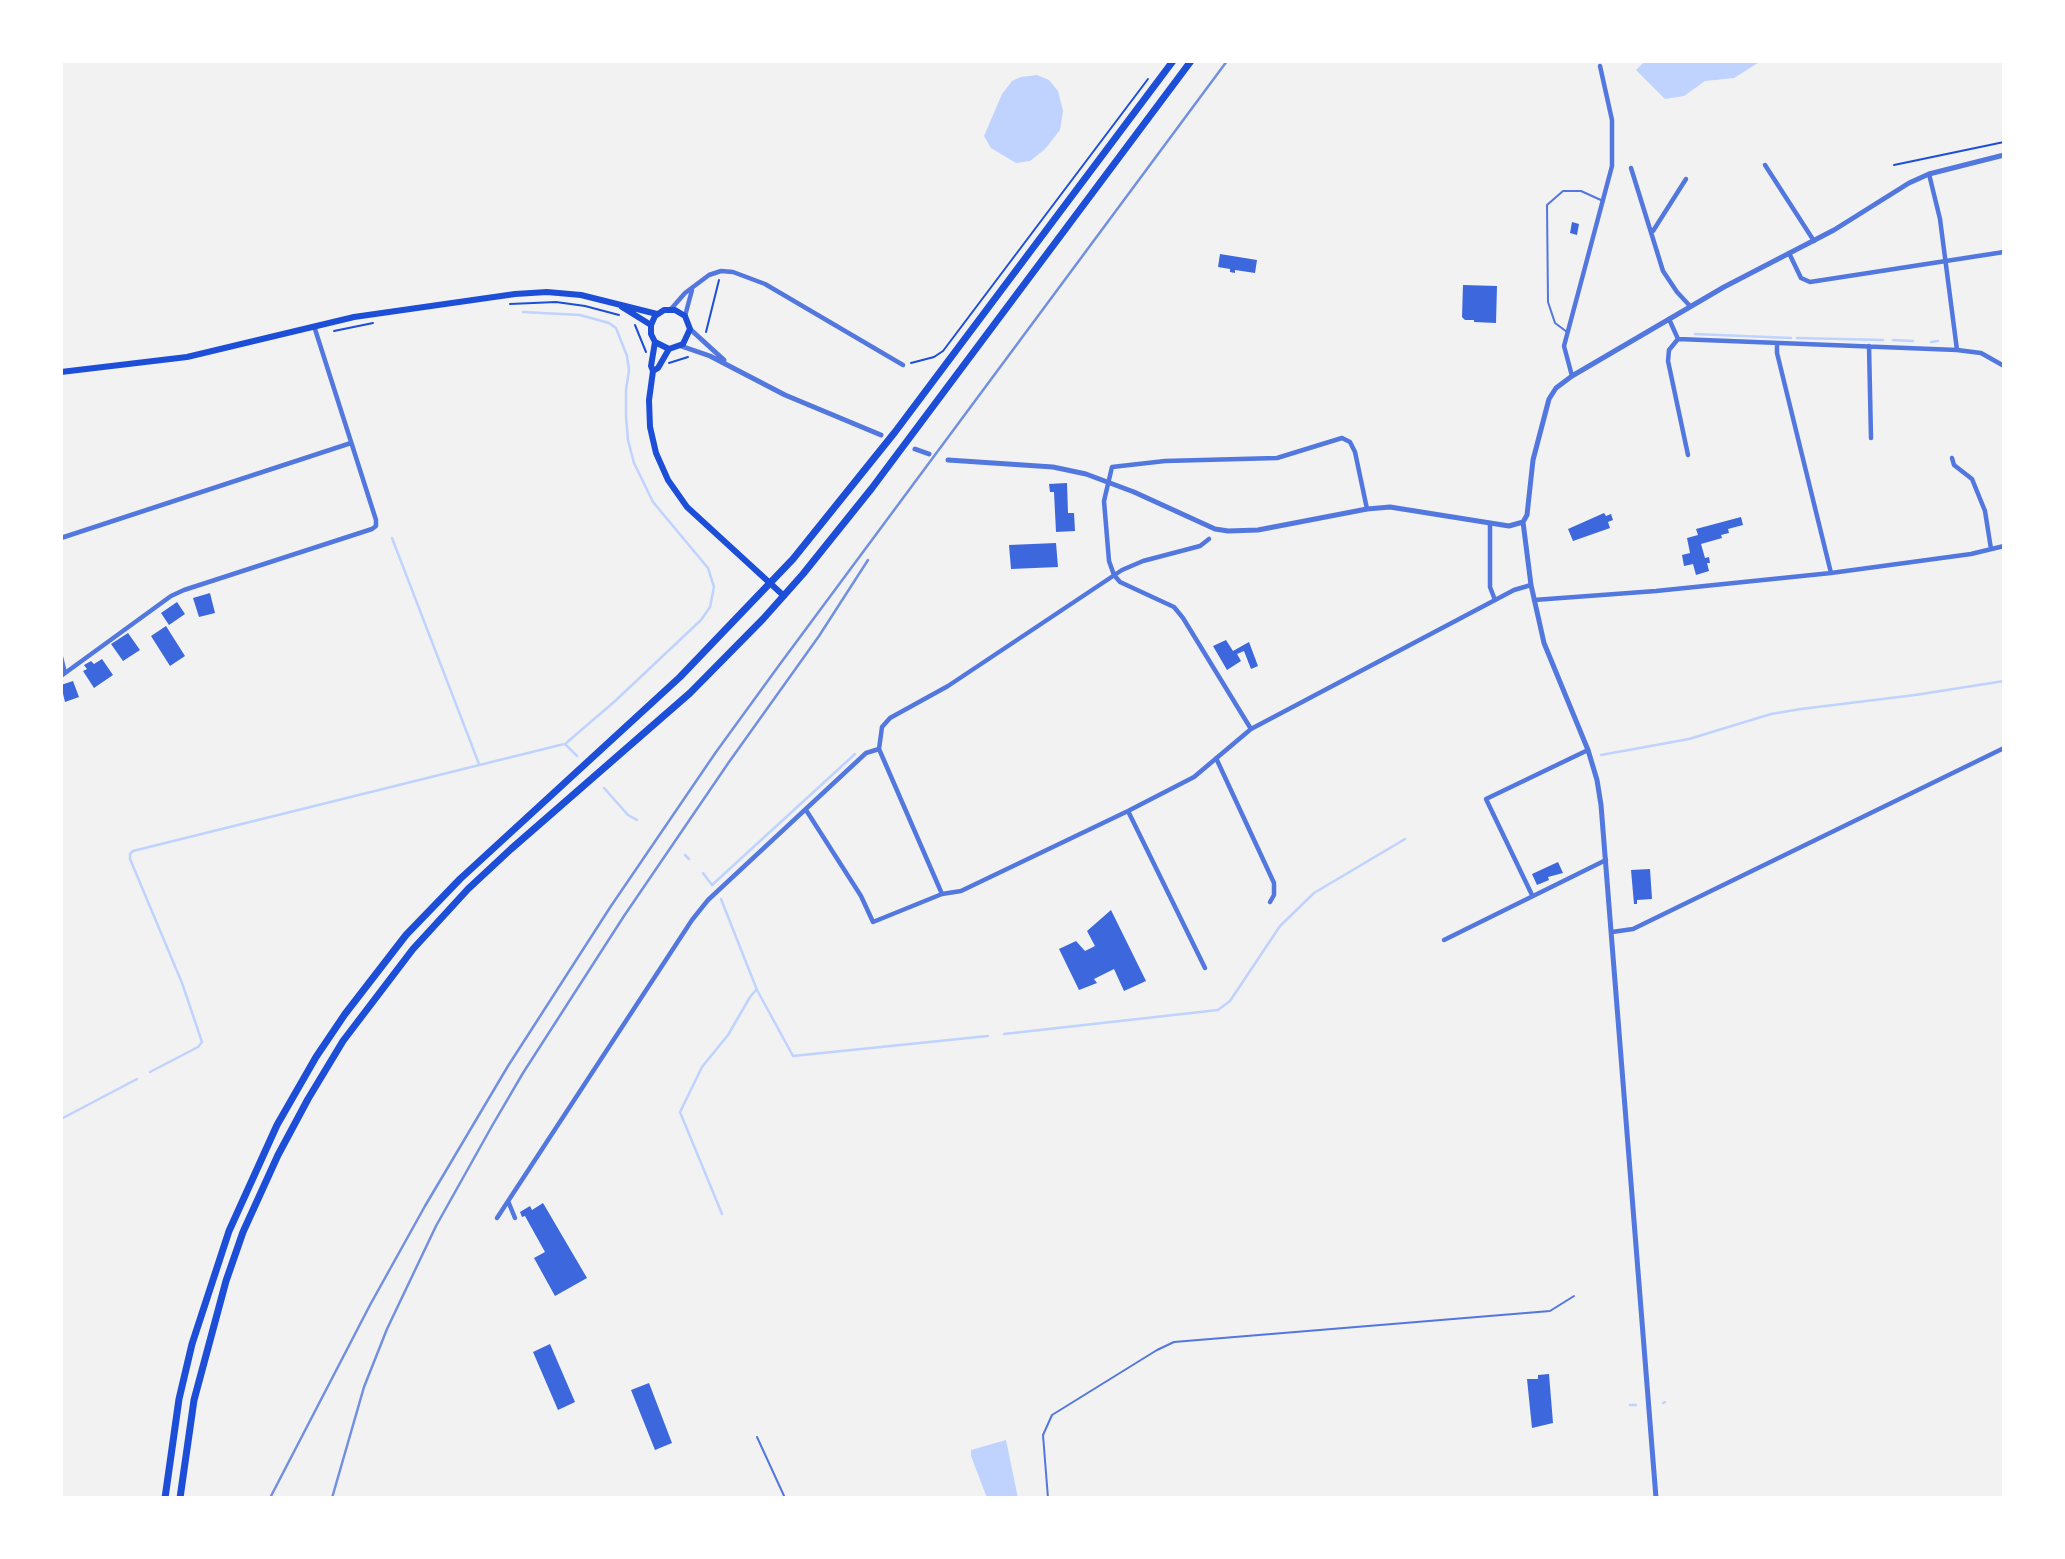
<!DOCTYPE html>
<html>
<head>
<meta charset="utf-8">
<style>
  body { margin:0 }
  #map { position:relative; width:2065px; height:1559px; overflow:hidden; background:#f2f2f2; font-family:"Fira Sans Condensed",sans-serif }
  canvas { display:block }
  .frame { position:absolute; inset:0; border:63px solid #fff; pointer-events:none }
</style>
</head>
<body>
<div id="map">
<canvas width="2065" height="1559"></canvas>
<div class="frame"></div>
</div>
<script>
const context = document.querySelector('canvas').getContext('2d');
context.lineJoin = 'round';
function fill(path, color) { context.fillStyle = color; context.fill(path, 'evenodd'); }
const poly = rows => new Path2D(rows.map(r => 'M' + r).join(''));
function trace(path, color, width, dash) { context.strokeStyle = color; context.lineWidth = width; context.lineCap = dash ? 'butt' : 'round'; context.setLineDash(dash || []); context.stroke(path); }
const water = poly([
  [1645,61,1761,61,1734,78,1705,81,1684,96,1665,99,1636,70],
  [1037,75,1049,80,1058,91,1063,111,1060,130,1045,149,1030,161,1016,163,991,148,984,136,1002,94,1012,81,1021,77],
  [1006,1440,1018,1498,987,1498,971,1456,971,1450]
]);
const stream = poly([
  [523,312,580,315,609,323,616,328,627,356,629,370,626,390,626,417,628,440,634,463,653,502,708,568,714,587,710,607,701,620,614,702,565,744],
  [1695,334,1791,338],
  [1797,338,1883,340],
  [1893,340,1913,341],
  [1931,342,1938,341],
  [392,538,479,764],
  [1601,755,1689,739,1771,714,1801,709,1915,695,2004,681],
  [604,788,628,815,637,820],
  [685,855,689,859],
  [703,873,712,885,855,754],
  [721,899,757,990,793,1056,988,1036],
  [1004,1034,1218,1010,1230,1001,1280,926,1314,893,1405,839],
  [150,1072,198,1047,202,1042,182,983,130,859,130,854,133,851,560,745,565,744,577,756],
  [61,1119,137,1079],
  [722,1214,680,1112,702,1067,728,1035,750,997,756,990],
  [1663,1403,1665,1402],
  [1630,1405,1636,1405]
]);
const building = poly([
  [1572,222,1579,224,1577,235,1570,233],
  [1220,254,1257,260,1255,273,1235,270,1235,273,1230,272,1230,269,1218,267],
  [1463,285,1497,286,1496,323,1474,322,1474,320,1465,320,1462,317],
  [1067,483,1068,513,1074,513,1075,531,1056,532,1054,492,1050,492,1049,484],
  [1604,513,1606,516,1611,514,1613,520,1608,522,1610,528,1573,541,1568,529],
  [1741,517,1743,525,1728,529,1729,533,1721,535,1722,538,1701,544,1705,558,1709,557,1710,563,1707,563,1709,571,1696,575,1693,564,1684,566,1682,555,1690,553,1687,538,1698,535,1696,529],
  [1056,543,1058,567,1011,569,1009,545],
  [210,593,215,613,199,617,193,598],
  [177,602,185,614,169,625,161,613],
  [166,626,185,656,170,666,151,636],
  [128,633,140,650,123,661,111,644],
  [1226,640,1233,651,1249,642,1258,666,1251,669,1244,651,1237,654,1241,661,1227,670,1213,646],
  [102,659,113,675,94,688,83,671,87,669,84,665,91,661,94,664],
  [73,681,79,697,65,702,61,685],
  [1558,862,1563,873,1548,877,1549,880,1537,885,1532,874],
  [1650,869,1652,899,1637,900,1637,904,1634,904,1631,870],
  [1111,910,1146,981,1124,991,1114,969,1094,979,1097,983,1079,990,1059,949,1076,941,1085,951,1095,946,1087,931],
  [543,1203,587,1278,555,1296,534,1258,545,1252,525,1216,522,1217,520,1212,530,1206,532,1210],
  [550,1344,575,1402,558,1410,533,1352],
  [1549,1374,1553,1423,1532,1428,1527,1379,1538,1379,1538,1375],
  [649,1383,672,1443,655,1450,631,1390]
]);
const path = poly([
  [1894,165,2004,142],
  [510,304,556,302,585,306,619,315],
  [635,325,646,352],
  [334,331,373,323],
  [706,332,719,280],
  [669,363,688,357],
  [911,363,934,357,943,351,1148,79]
]);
const service = poly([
  [1567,332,1555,323,1548,302,1547,205,1563,191,1581,191,1603,201],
  [757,1437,785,1498],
  [1048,1498,1043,1435,1052,1415,1157,1350,1174,1342,1550,1311,1574,1296]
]);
const minor = poly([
  [1765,165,1814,241],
  [1631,168,1663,271,1677,292,1690,306],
  [1929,174,1940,219,1957,350],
  [1653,231,1686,179],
  [1789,253,1801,278,1810,282,2004,252],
  [671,309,685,293,709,275,721,271,733,272,765,284,903,365],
  [685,316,692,290],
  [1669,319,1678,339],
  [1678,339,1957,350,1981,353,2004,366],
  [1678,339,1669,350,1668,361,1688,455],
  [1777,343,1777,353,1831,573],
  [1869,346,1871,438],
  [1572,376,1564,346,1612,166,1612,120,1600,66],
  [1952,458,1954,465,1972,479,1985,511,1991,549],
  [1490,523,1490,587,1495,600],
  [61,538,351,443],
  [1534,600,1656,591,1831,573,1971,554,2004,546],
  [61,657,65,673],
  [61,676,171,596,184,590,372,529,376,526,376,520,314,326],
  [1251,729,1183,618,1174,607,1120,582,1114,575,1109,561,1104,501,1112,467,1165,461,1277,458,1342,438,1350,442,1355,452,1367,509],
  [1216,758,1274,883,1274,895,1270,902],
  [806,810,861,896,873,922,942,894,961,891,1128,811,1194,777,1251,729,1514,590,1531,585],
  [1128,811,1205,968],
  [942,894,879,749,882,727,890,718,948,686,1122,570,1143,561,1200,546,1209,539],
  [1532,895,1486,799,1588,750],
  [1612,932,1633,929,2004,748],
  [1444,940,1606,860],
  [508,1201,515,1218],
  [497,1218,692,920,708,900,866,753,879,749]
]);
const tertiary = poly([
  [690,329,724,360],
  [681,346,710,356,785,395,881,435],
  [915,449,929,454],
  [948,460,1053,467,1086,474,1134,492,1215,529,1228,531,1258,530,1367,509,1390,507,1509,526,1523,522],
  [1656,1498,1601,805,1597,780,1588,750,1544,643,1531,585,1523,522,1527,515,1533,460,1549,399,1556,388,1572,376,1724,287,1834,230,1909,183,1929,174,2004,155]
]);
const secondary = poly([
  [622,307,651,325],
  [655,342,669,349,683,344,690,329,685,316,675,310,664,310,655,316,651,325,651,334,655,342,651,366,653,371,649,400,650,427,656,453,668,480,687,507,784,596],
  [653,371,658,368,669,349],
  [61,372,187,357,354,317,515,294,547,292,581,295,657,314]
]);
const primary = poly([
  [165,1498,179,1399,192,1344,229,1231,277,1125,316,1057,345,1014,406,935,460,879,680,677,793,559,895,432,1173,61],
  [180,1498,194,1400,226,1281,243,1232,278,1155,308,1099,343,1041,413,949,468,889,511,849,690,693,763,619,803,574,872,488,1191,61]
]);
const rail = poly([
  [270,1498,370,1305,425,1206,508,1066,611,906,716,752,780,664,1227,61],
  [332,1498,364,1387,387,1329,436,1226,492,1126,523,1073,624,916,729,762,819,636,868,560]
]);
fill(water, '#bfd3fe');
trace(stream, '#bfd3fe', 2.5);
fill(building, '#3d67dc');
trace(path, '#1d4ed8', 2);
trace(service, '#5277de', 2);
trace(minor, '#5277de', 4.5);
trace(tertiary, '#5277de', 5);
trace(secondary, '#1d4ed8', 6);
trace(primary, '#1d4ed8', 7);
trace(rail, '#7290e2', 2.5);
</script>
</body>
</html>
